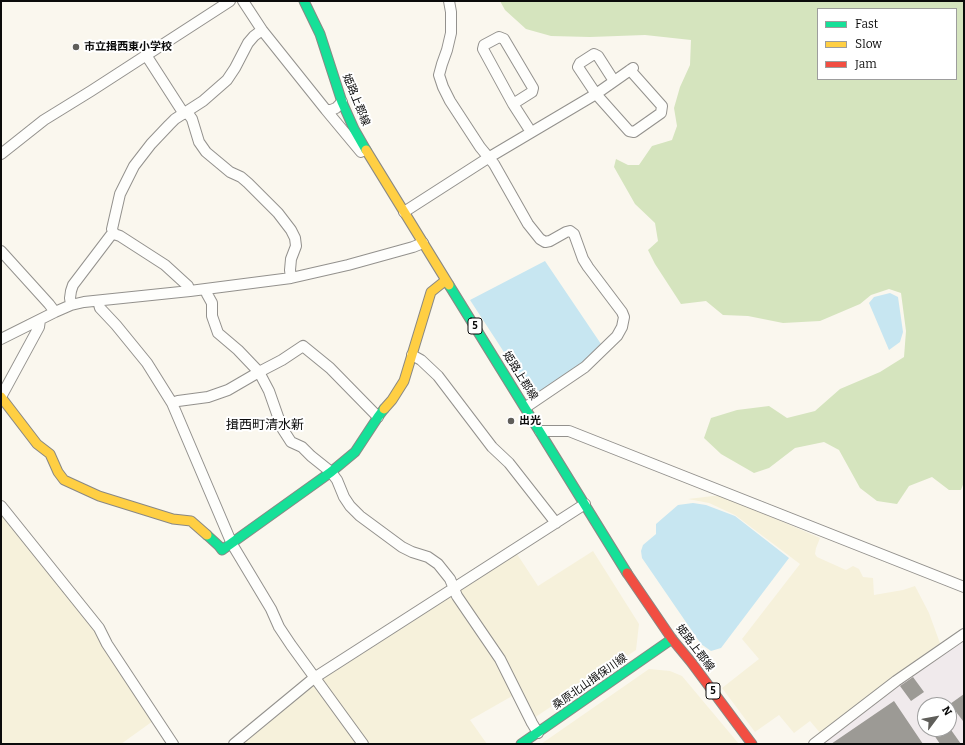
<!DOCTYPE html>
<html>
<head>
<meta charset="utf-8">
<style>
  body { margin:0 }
  #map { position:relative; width:965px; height:745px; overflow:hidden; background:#faf7ee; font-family:Bitter,serif }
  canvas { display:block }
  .frame { position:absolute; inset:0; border:2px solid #0b0b0b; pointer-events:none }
  .legend { position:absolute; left:817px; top:8px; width:140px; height:72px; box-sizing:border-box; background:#fff; border:1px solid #9d9d9d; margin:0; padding:5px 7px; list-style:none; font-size:12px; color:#0b0b0b }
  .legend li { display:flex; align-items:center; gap:8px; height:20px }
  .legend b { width:20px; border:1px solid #9d9d9d }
  .north { position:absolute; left:917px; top:697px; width:40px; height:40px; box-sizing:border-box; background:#fff; border:1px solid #9d9d9d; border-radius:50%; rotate:58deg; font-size:11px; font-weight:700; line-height:16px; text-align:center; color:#0b0b0b }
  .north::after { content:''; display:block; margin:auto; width:14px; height:18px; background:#5f5e5a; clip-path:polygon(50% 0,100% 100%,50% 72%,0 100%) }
</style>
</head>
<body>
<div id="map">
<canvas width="965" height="745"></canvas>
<div class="frame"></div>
<ul class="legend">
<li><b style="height:5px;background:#16e098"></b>Fast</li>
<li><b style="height:5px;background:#ffcf43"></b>Slow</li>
<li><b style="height:5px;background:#f24e42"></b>Jam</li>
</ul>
<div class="north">N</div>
</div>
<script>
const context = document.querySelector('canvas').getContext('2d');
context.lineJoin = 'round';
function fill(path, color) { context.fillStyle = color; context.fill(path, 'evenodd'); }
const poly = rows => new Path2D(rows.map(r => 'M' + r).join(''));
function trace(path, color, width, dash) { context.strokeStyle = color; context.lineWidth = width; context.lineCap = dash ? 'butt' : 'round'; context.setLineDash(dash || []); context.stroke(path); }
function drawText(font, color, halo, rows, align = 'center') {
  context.font = font + ' Bitter,"Noto Sans JP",serif'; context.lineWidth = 4; context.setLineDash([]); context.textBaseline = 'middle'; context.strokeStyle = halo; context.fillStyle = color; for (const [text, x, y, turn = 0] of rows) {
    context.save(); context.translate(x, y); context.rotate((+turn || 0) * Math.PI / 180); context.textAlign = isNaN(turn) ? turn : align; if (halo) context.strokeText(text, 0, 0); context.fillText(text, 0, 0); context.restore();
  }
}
const industrial = poly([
  [964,637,964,744,822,744,841,729,857,718,879,699],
  [925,705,949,705,949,729,925,729]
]);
const farmland = poly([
  [713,496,723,496,820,538,816,548,815,554,817,557,846,570,853,566,859,569,863,577,873,578,874,595,903,590,915,586,929,613,941,646,821,734,810,721,794,733,779,715,755,732,722,688,759,659,742,639,800,564,735,515,709,503,688,499],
  [1,514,97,634,153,721,121,744,1,744],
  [593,551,639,624,636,650,528,722,514,695,470,720,487,744,243,744,312,686,517,554,538,586],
  [649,669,670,671,682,676,739,744,541,744]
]);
const forest = poly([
  [500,1,964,1,964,482,961,490,949,490,932,477,909,486,897,504,877,501,860,488,839,450,824,442,795,448,769,468,754,473,721,454,704,438,711,418,737,410,769,406,787,418,815,411,840,389,880,372,904,357,906,331,901,293,889,289,871,295,860,304,820,321,783,323,748,316,723,315,706,301,681,304,655,264,648,250,658,241,655,223,635,204,614,167,616,159,628,165,639,165,652,146,672,140,677,126,674,108,680,87,690,65,691,40,645,35,590,37,551,36,526,29,505,10],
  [818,9,956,9,956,79,818,79]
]);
const water = poly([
  [545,261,601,344,581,364,540,391,533,393,528,389,470,300],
  [890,293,898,297,903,332,900,342,889,350,869,303,874,297],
  [693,503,706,505,735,516,789,558,721,648,711,651,701,644,642,558,641,551,643,545,656,534,656,524,678,505]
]);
const building = poly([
  [913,677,924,692,911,701,900,686],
  [964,694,964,720,963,721,950,704],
  [894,701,923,744,831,744],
  [949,727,961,744,940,744,930,729,949,729]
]);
const street = poly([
  [243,1,262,30,326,110,331,110,336,108,342,102],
  [449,1,451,12,451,33,447,50,442,64,439,75,443,87,450,101,480,147,494,164,528,224,540,239,545,242,550,241,566,232,570,231,574,234,583,259,588,267,622,312,624,317,622,327,617,336,585,367,526,407],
  [146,55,184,114],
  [614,81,598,56,594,54,580,63,578,67,596,94,629,131,634,132,661,113,662,106,630,70],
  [513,104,532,92,533,88,504,39,499,37,484,45,483,49,513,104,531,132],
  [326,110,361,152],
  [187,112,192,119,199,142,206,152,230,172,241,177,248,183,278,213,291,230,295,238,296,246,291,259,290,270,291,278],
  [1,154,44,120,91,91,230,1],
  [404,212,488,158,596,94,633,68],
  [114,234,112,229,120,194,134,166,151,144,169,125,175,119,203,101,227,80,235,68,248,43,254,36,262,30],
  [1,251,49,304,55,312],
  [206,289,207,294,212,303,212,316,218,333,238,350,259,372,269,391,282,428,291,442,302,447,311,456,331,472,337,480,344,497,350,506,360,516,402,547,412,552,428,557,438,564,450,579,457,596,500,659,532,723,538,733],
  [98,301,100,308,116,325,147,363,172,403,232,544,271,609,279,627,291,645,363,744],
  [71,305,70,298,71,291,73,285,111,235,114,234,120,236,165,265,188,286,190,291],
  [1,339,55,312,71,305,84,302,190,291,291,278,348,265,413,247,423,243],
  [412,355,421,360,438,376,492,447,509,463,556,523],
  [1,397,39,327,40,320],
  [172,403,178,401,208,397,228,390,259,372,282,360,303,346,330,368,378,417],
  [540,431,569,431,964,587],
  [1,506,99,628,107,644,173,744],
  [234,744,314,678,585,504],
  [814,744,896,681,964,634]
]);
const fast = poly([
  [304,1,320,34,342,102,354,129,366,150],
  [449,285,627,573],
  [207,535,219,546,222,550,331,472,355,452,378,417,384,409],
  [521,744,672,639]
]);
const slow = poly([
  [366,150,449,285],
  [1,397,37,444,50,454,58,472,64,480,99,496,173,519,191,521,207,535],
  [384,409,392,400,404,381,431,292,446,280]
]);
const jam = poly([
  [627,573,672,639,691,662,752,744]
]);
const markers = [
  [76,47,4,"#5f5e5a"],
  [511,421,4,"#5f5e5a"]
];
const shields = [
  [475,326,14],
  [713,691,14]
];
const shieldNames = [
  ["5",475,326],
  ["5",713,691]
];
const poiNames = [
  ["市立揖西東小学校",84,47],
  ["出光",519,421]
];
const streetNames = [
  ["姫路上郡線",356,100,68],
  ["姫路上郡線",520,376,58],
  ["姫路上郡線",695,648,53],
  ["桑原北山揖保川線",590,682,-35]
];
const quarterNames = [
  ["揖西町清水新",265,425]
];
fill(industrial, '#f0eaec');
fill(farmland, '#f6f1db');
fill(forest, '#d5e4be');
fill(water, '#c7e6f1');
fill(building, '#9c9a95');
trace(street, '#93918d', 12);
trace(fast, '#898884', 11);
trace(slow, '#898884', 11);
trace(jam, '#898884', 11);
trace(street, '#fefefc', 10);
trace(fast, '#16e098', 9);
trace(slow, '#ffcf43', 9);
trace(jam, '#f24e42', 9);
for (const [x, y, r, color] of markers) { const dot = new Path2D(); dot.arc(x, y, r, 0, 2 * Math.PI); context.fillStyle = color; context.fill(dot); trace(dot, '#fff', 1.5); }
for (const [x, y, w] of shields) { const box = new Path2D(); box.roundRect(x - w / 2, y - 8, w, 16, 3); context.fillStyle = '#fff'; context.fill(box); trace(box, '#0b0b0b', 1); }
drawText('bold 10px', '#0b0b0b', null, shieldNames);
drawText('bold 11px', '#0b0b0b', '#fff', poiNames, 'left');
drawText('11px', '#0b0b0b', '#fff', streetNames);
drawText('13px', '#0b0b0b', '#fff', quarterNames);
</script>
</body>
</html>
